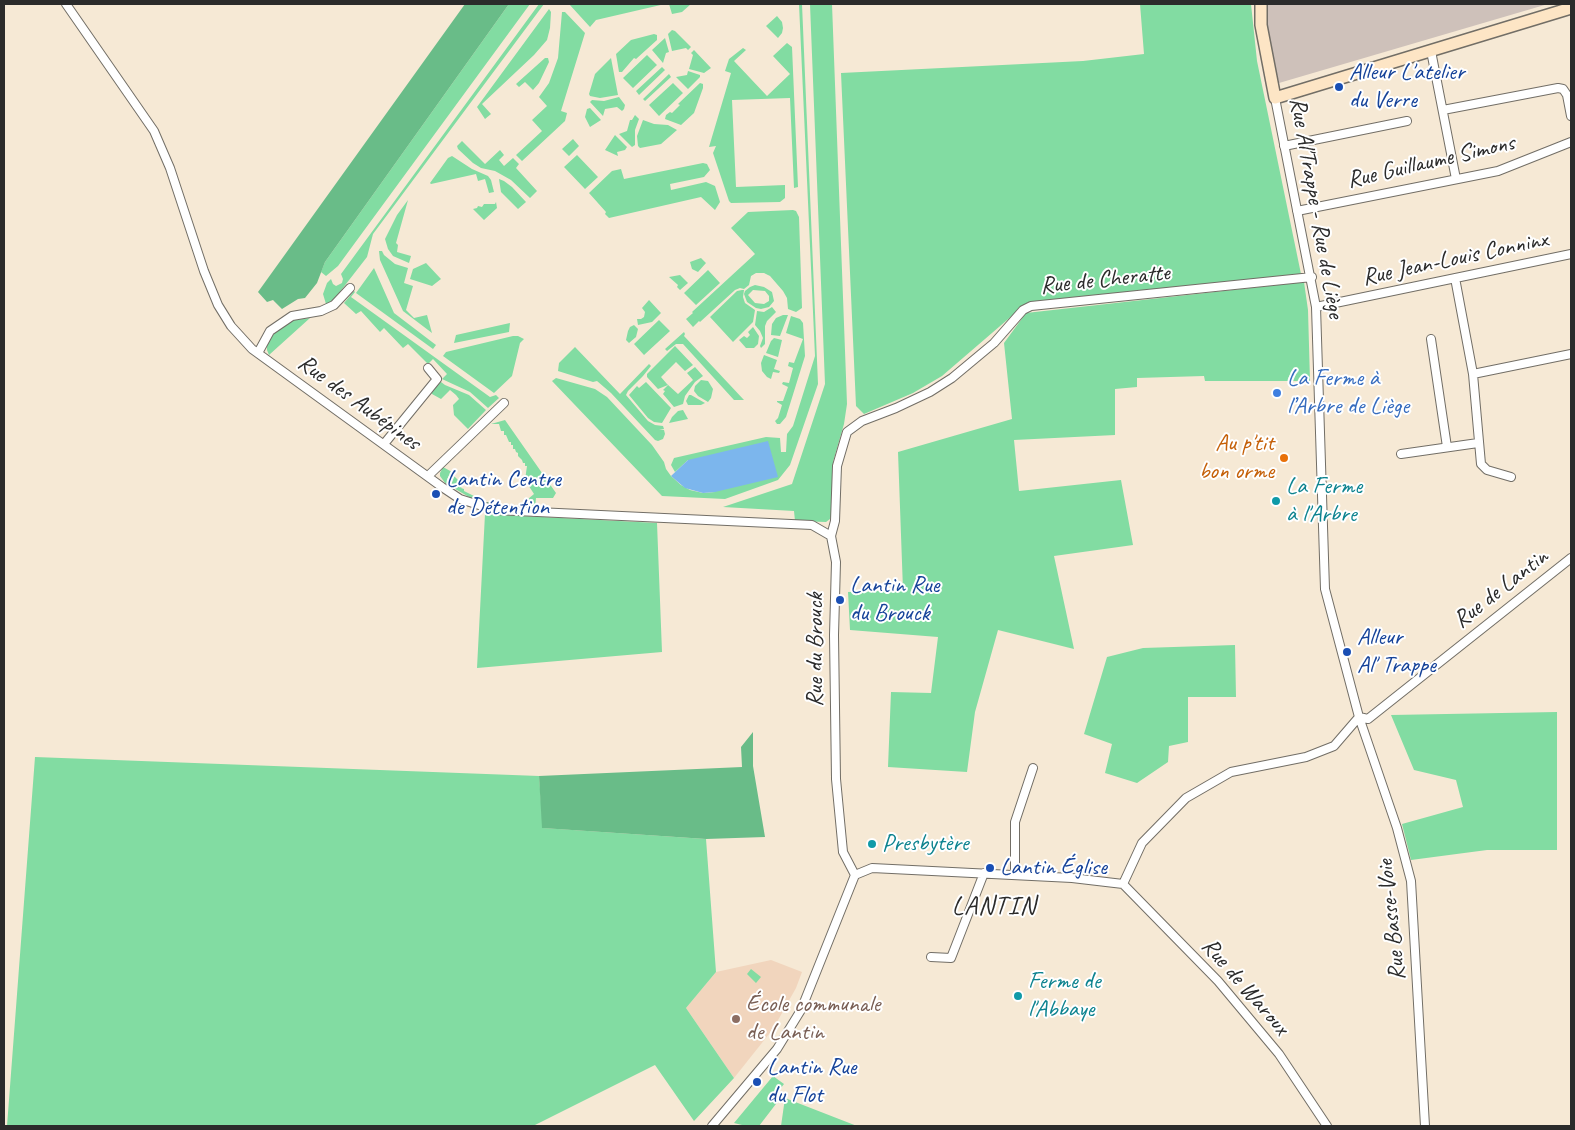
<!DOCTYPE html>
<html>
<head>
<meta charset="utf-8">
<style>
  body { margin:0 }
  #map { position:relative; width:1575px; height:1130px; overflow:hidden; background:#f6e9d5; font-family:Caveat,sans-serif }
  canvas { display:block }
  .frame { position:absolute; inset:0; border:5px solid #2b2b2b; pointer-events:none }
</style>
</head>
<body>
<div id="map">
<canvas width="1575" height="1130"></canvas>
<div class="frame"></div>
</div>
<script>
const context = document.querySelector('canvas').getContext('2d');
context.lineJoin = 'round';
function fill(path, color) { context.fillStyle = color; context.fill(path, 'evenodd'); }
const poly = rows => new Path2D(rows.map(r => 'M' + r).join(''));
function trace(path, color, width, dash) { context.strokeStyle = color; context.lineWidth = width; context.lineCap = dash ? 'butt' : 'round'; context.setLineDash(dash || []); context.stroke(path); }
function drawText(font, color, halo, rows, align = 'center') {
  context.font = font + ' Caveat,sans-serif'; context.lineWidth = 4; context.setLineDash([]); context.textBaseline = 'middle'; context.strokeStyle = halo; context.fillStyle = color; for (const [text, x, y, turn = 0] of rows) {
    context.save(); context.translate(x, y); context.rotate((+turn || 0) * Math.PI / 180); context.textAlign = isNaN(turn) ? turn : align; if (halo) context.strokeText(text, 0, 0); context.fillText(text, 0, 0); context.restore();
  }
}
const built = poly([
  [771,960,802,972,796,988,773,1029,734,1078,686,1008,716,972]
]);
const industrial = poly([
  [1265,4,1548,4,1279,83,1264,20]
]);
const green = poly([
  [509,4,530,4,338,266,326,276,321,272,325,262],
  [539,4,544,4,373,234,367,257,339,293,331,302,326,304,323,294,327,283,331,279,333,284,336,286,342,283,343,279,341,274],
  [569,4,665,4,596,20,590,27],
  [669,4,691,4,682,12,672,14],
  [799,4,802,4,818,384,790,465,778,480,725,499,662,496,552,381,556,378,595,389,607,397,652,445,664,462,666,469,671,476,681,485,690,490,703,493,715,492,688,460,675,472,671,465,674,458,766,437,780,438,781,452,786,452,787,434,793,426,815,356],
  [810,4,832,4,847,404,844,424,833,462,832,513,830,519,826,522,795,521,794,511,723,507,792,484,825,384],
  [1140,4,1251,4,1257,61,1301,274,1028,302,942,376,913,393,864,414,856,406,841,73,1083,61,1144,54],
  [549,9,551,12,550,28,547,40,534,55,482,104,491,114,485,119,477,107],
  [562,12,565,12,585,33,561,111,567,113,565,121,522,161,516,155,542,131,532,120,547,106,539,97,549,83,558,58],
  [777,16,782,22,783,28,782,33,778,38,766,26],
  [672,30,675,31,691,47,688,50,686,48,672,51,668,34],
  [654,34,657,35,657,40,636,59,634,58,622,72,619,72,616,54,631,40],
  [665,38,669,52,666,53,663,63,652,50],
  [787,43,792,47,798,187,794,188,790,98,732,100,736,187,785,185,785,198,780,202,731,203,729,201,713,153,716,146,709,147,731,73,725,71,729,59,743,48,746,50,734,61,767,96,790,74,773,56],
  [694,50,711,68,704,73,689,69,693,55,691,53],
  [647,55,657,65,633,88,623,78],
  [545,58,548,58,549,62,539,83,533,90,525,82,519,87,516,84],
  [611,58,618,95,600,98,590,96,589,94,595,74],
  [662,67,665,70,639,95,636,91],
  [688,71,700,75,700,77,688,89,676,77,687,75],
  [669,74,671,77,645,101,643,99],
  [673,83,683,93,659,116,649,105],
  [700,83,703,84,703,88,694,113,681,125,665,119,666,115,670,112,672,113,680,105,678,104],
  [619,97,625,105,624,109,622,111,617,107,605,109,603,116,590,102,592,100,604,101],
  [590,108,601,120,590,127,585,117,587,109],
  [635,115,639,119,635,130,635,145,632,147,619,134,627,131,630,120,632,120],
  [643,120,654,124,668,125,677,130,661,144,640,148,638,146,637,136],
  [615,135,627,147,625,150,617,152,618,156,605,150],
  [573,139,579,146,569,156,562,149],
  [462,141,485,164,500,150,504,155,499,160,504,166,513,158,519,164,516,168,537,191,530,198,511,180,495,171,481,168,473,163,458,149,457,146],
  [577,155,598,177,585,189,564,167],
  [452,156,472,169,488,176,491,180,494,192,489,193,485,179,478,181,476,174,431,184,430,183,448,158],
  [703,163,707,164,710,170,704,177,670,184,671,190,706,182,715,186,720,202,715,210,701,197,609,218,605,214,606,212,589,193,612,171,621,169,624,179],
  [499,179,504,181,512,187,526,202,518,209,501,192],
  [408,200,396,243,398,245,397,252,411,256,409,263,393,256,388,249,385,239,397,215],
  [496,202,497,208,484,220,473,209,477,208,478,206,482,207,484,204,495,204],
  [793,210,796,211,799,217,802,308,796,312,788,309,787,298,783,291,770,276,764,273,756,273,751,276,749,285,744,289,740,288,735,290,700,322,699,321,693,327,686,319,693,313,692,312,755,254,731,228,748,212],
  [379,251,382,251,384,255,395,264,408,268,404,283,413,286,406,310,414,318,427,315,432,333,403,311,380,260],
  [701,258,706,263,698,272,692,269,690,262],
  [426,263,441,279,432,286,410,279,413,269],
  [374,268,394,313,436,345,433,349,356,293],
  [708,270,720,283,696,305,684,293],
  [680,275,688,283,680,290,677,287,678,285,669,277],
  [1304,282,1308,310,1310,381,1205,381,1204,376,1137,378,1137,387,1115,389,1115,435,1014,440,1019,491,1121,480,1133,545,1054,556,1074,649,998,630,975,712,967,772,888,767,891,692,931,693,938,637,850,630,848,592,903,590,898,452,1012,419,1004,343,1026,313],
  [755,285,764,287,772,292,774,301,769,307,761,309,756,308,747,302,744,294,745,291,750,287],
  [753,290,765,291,769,296,769,301,764,304,755,303,748,295],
  [742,290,744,290,743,297,745,303,755,310,753,322,733,342,710,317,737,291],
  [354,291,355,292,351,297,490,397,496,395,499,398,488,408,470,392,442,379,447,374,433,359,428,364,408,344,403,348,384,328,380,332,361,311,356,314,344,303],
  [649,300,661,313,652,322,638,325,637,319,641,319,644,317,645,312,642,308],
  [772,307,776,312,767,321,765,326,765,344,761,348,760,346,763,338,760,331,755,325,757,311,764,312],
  [783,315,788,315,780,336,771,335,772,324,776,318],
  [791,316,800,319,803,323,805,356,786,417,780,424,777,424,775,421,778,418,782,405,777,402,777,401,783,401,788,387,782,384,783,382,789,383,793,368,788,366,789,362,794,363,803,339,786,333],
  [310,318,269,355,267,350,267,344,272,336,281,326,294,320],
  [659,320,670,331,644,355,634,344],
  [510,323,509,332,454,343,456,335],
  [634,325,638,329,636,337,629,343,626,340,628,331,630,327],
  [753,327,759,336,758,344,754,348,746,348,739,340,744,336,747,338,750,335,748,332],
  [684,332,685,334,684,336,744,400,734,400,683,344,676,344,667,351,665,349],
  [513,336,518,336,524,339,520,343,512,376,494,393,443,356,446,352],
  [774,338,782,340,778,357,766,353,771,341],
  [675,346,693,365,685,371,676,362,661,377,667,384,678,394,693,380,687,373,695,367,703,376,695,382,685,396,683,404,674,407,663,394,665,391,663,390,668,385,658,389,647,377,647,374],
  [575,347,620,394,649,364,651,366,643,376,628,391,626,395,648,421,655,425,663,426,664,429,659,430,664,430,665,434,663,439,658,441,655,440,611,393,597,381,593,382,558,371,559,363],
  [764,355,777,360,774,369,780,371,779,373,773,372,771,379,767,377,762,371,761,363],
  [701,380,708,381,713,389,711,398,708,402,698,396,694,391,695,386],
  [441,382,445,385,469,395,486,410,468,429,454,415,453,405,459,399,456,395,450,390,441,399,432,394,431,391],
  [646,382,671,408,662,423,654,422,648,418,629,395,637,386,639,388],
  [689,395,691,395,705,403,701,405,688,405,686,401],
  [683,410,688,419,669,423,672,417,678,411],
  [505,420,556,493,553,498,536,498,535,507,530,507,527,502,528,499,534,494,525,480,527,466,525,466,525,463,523,463,522,460,518,456,518,453,516,452,515,449,513,449,513,445,511,445,511,442,509,442,506,435,504,435,504,431,501,431,499,424,491,424],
  [443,467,452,472,452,474,460,482,459,484,462,486,461,488,464,489,464,491,486,502,490,502,491,504,469,497,445,483,440,476,440,473],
  [485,514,657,523,662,652,477,668],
  [1235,645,1236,697,1188,697,1188,742,1169,746,1168,762,1137,783,1105,773,1112,744,1084,734,1107,657,1143,648],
  [1557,712,1557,850,1487,850,1411,860,1402,824,1463,807,1456,780,1414,770,1391,715],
  [35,757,539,776,543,828,706,839,716,972,686,1008,734,1078,694,1121,655,1065,533,1126,7,1126],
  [751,969,761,977,756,983,747,974],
  [773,1076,784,1084,774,1097,779,1100,759,1126,746,1126,734,1123],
  [785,1098,857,1126,781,1126]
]);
const forest = poly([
  [465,4,509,4,325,262,317,283,305,298,298,299,282,309,273,300,267,302,258,292],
  [753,732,753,766,765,837,706,839,542,828,539,776,742,767,741,747]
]);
const water = poly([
  [768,441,778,477,715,492,703,493,685,488,671,476,688,460]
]);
const street = poly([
  [66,4,154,131,170,168,204,271,218,305,231,326,252,349,442,487,460,499,495,510,812,525,831,536],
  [1431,51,1456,179],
  [1275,98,1316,307,1325,589,1359,717,1397,828,1411,881,1425,1126],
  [1443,110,1558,88,1563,89,1567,95,1571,116],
  [1284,146,1407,121],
  [1297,211,1498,171,1571,142],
  [1455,278,1473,374,1481,464,1487,470,1511,477],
  [1316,307,1571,254],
  [1431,339,1447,447],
  [258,353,270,331,292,316,321,311,334,305,350,288],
  [1473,374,1571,354],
  [384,444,437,379,428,368],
  [1401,454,1478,443],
  [428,476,504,403],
  [1359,717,1368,719,1571,558],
  [855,875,843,852,836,779,834,635,836,562,831,536,835,521,837,466,847,432,862,421,896,408,930,392,952,378,994,343,1023,310,1031,306,1312,277],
  [855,875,872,868,1072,878,1123,884],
  [1015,875,1015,822,1033,768],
  [1123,884,1218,981,1279,1054,1327,1126],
  [1123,884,1142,843,1186,798,1231,772,1306,757,1334,746,1359,717],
  [931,957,951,958,984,873],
  [712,1126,777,1049,801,1010,855,875]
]);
const secondary = poly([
  [1261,4,1261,25,1275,98,1571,8]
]);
const markers = [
  [1339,87,5,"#1a4fb4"],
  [1277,393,5,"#3f7fe0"],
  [1284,458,5,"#e8710a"],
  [436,494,5,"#1a4fb4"],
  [1276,501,5,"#0f9aa8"],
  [840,600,5,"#1a4fb4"],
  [1347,652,5,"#1a4fb4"],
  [872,844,5,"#0f9aa8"],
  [990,868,5,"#1a4fb4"],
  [1018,996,5,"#0f9aa8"],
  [736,1019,5,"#8d6e63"],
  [757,1082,5,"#1a4fb4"]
];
const transitNames = [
  ["Alleur L'atelier",1349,73],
  ["du Verre",1349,101],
  ["Lantin Centre",446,480],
  ["de Détention",446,508],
  ["Lantin Rue",850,586],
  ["du Brouck",850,614],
  ["Alleur",1357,638],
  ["Al' Trappe",1357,666],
  ["Lantin Église",1000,868],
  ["Lantin Rue",767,1068],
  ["du Flot",767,1096]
];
const streetNames = [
  ["Rue Guillaume Simons",1431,162,-13],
  ["Rue Al'Trappe - Rue de Liège",1316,208,80],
  ["Rue Jean-Louis Conninx",1455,259,-12],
  ["Rue de Cheratte",1105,280,-6],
  ["Rue des Aubépines",359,403,36],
  ["Rue de Lantin",1501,589,-38],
  ["Rue du Brouck",816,650,-90],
  ["Rue Basse-Voie",1392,920,-96],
  ["Rue de Waroux",1245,987,49]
];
const shopNames = [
  ["La Ferme à",1287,379],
  ["l’Arbre de Liège",1287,407]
];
const foodNames = [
  ["Au p'tit",1274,444],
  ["bon orme",1274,472]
];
const cultureNames = [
  ["La Ferme",1286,487],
  ["à l'Arbre",1286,515],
  ["Presbytère",882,844],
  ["Ferme de",1028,982],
  ["l'Abbaye",1028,1010]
];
const educationNames = [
  ["École communale",746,1005],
  ["de Lantin",746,1033]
];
const quarterNames = [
  ["LANTIN",994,907]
];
fill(built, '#f1d5bd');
fill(industrial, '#cec1ba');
fill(green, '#82dca2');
fill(forest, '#69bc88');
fill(water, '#7cb6ed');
trace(street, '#726e66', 10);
trace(secondary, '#726e66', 14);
trace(street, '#fff', 8);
trace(secondary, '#fde5c5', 11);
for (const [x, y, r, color] of markers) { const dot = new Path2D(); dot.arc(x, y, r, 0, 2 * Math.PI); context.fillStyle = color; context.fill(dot); trace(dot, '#fff', 2); }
drawText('24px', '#164399', '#fff', transitNames, 'left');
drawText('24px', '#2b2b2b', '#fff', streetNames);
drawText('24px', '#366cbe', '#fff', shopNames, 'left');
drawText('24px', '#c56008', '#fff', foodNames, 'right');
drawText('24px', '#0d838f', '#fff', cultureNames, 'left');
drawText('24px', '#785e54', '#fff', educationNames, 'left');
context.letterSpacing = '1px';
drawText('26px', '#2b2b2b', '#fff', quarterNames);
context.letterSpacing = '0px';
</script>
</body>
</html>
